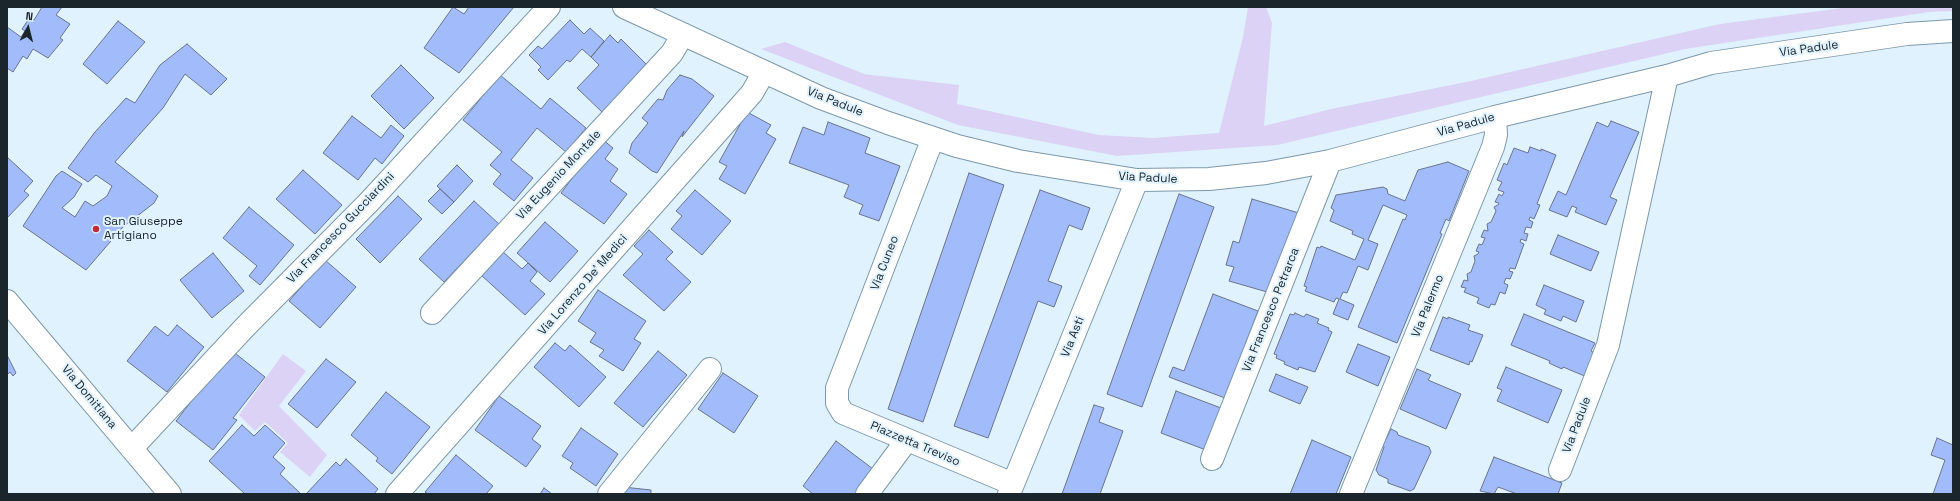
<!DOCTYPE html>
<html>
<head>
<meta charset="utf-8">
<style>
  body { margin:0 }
  #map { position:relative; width:1960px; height:501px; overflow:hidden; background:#e0f2fe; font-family:"Space Grotesk",sans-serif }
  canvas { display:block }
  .frame { position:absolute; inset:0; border:8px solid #1a252c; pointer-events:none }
  .north { position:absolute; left:8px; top:8px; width:40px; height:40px; -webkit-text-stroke:3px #e0f2fe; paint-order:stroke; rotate:7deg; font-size:11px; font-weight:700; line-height:16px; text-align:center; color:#1a252c }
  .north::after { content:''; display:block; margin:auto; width:14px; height:18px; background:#1a252c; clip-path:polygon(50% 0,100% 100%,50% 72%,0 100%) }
</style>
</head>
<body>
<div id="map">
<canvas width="1960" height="501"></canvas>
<div class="frame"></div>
<div class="north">N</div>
</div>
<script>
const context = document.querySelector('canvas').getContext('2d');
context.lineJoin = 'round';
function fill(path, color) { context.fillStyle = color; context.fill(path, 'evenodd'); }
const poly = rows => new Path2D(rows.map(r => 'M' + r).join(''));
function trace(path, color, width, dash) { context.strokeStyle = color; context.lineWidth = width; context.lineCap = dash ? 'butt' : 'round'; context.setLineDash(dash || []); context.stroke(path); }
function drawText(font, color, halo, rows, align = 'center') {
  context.font = font + ' "Space Grotesk",sans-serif'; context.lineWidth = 4; context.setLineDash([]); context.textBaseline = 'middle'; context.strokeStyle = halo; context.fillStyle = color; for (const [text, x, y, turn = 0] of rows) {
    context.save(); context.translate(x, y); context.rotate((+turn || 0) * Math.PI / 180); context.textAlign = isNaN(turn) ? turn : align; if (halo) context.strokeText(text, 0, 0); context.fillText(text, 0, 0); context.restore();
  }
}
const green = poly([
  [1248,7,1266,7,1272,23,1264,126,1331,109,1471,81,1720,24,1850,7,1953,7,1953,11,1929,12,1685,49,1277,145,1117,156,958,125,761,49,785,42,864,74,959,85,957,104,1099,135,1153,138,1219,133,1243,37],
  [283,354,306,371,279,406,327,455,310,477,280,452,288,443,265,422,255,431,239,415]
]);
const building = poly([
  [42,7,62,7,56,15,70,24,60,38,63,40,48,58,33,49,27,59,23,56,13,72,7,68,7,27,21,37,25,31,22,29,30,17,34,20,42,7],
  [453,7,464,14,469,7,514,7,459,73,424,48,453,7],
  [570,20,584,34,590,28,604,41,591,57,582,49,570,62,567,60,548,80,538,70,541,67,529,55,538,46,542,49,570,20],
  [118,21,145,42,107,84,83,64,118,21],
  [610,35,618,43,621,39,647,65,602,112,577,88,599,65,591,57,610,35],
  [187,44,227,79,211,95,185,74,163,108,115,162,158,196,154,203,123,227,86,270,23,226,56,176,62,171,82,184,74,197,62,208,75,217,85,201,93,206,107,196,112,186,96,175,88,182,68,168,95,132,126,98,135,103,160,65,187,44],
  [401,65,434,98,404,129,371,96,401,65],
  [500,75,541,109,550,98,586,128,566,152,537,128,511,160,533,178,514,201,493,184,501,174,490,165,502,152,463,120,500,75],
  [680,75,692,79,714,96,682,137,684,131,657,173,652,171,629,153,632,143,648,123,642,118,658,99,663,100,667,90,680,75],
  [747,112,771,125,766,133,776,139,745,194,719,179,727,166,719,162,747,112],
  [352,116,381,138,391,125,404,136,382,164,375,158,358,180,323,153,352,116],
  [1611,121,1639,132,1610,197,1617,200,1606,225,1575,212,1577,208,1572,206,1567,217,1549,210,1558,191,1566,195,1597,122,1608,127,1611,121],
  [828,122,870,138,865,153,900,166,879,221,859,214,863,205,844,197,849,185,789,163,803,127,824,135,828,122],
  [602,139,613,148,605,159,618,169,610,181,627,194,604,224,561,193,602,139],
  [1530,147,1541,151,1541,149,1556,155,1537,204,1540,205,1534,219,1530,217,1529,220,1533,222,1531,228,1526,227,1524,233,1528,234,1526,241,1521,239,1520,242,1524,244,1515,269,1510,268,1509,271,1513,272,1510,279,1506,278,1504,283,1508,285,1505,294,1500,292,1495,305,1491,304,1489,308,1477,303,1479,298,1464,292,1466,288,1461,287,1464,280,1468,281,1467,274,1471,272,1475,261,1474,256,1478,254,1479,252,1476,251,1479,244,1482,245,1485,238,1481,237,1484,230,1488,231,1487,224,1491,222,1496,211,1494,207,1498,205,1499,203,1495,202,1499,194,1502,196,1504,192,1498,190,1502,182,1497,180,1504,163,1507,165,1514,148,1528,153,1530,147],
  [7,157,33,181,24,191,29,195,7,218,7,157],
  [1448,162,1469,171,1449,221,1446,219,1440,233,1442,234,1397,343,1358,327,1403,219,1405,220,1407,215,1383,205,1368,240,1378,244,1368,270,1358,266,1347,293,1343,292,1340,299,1354,305,1348,320,1333,314,1339,299,1336,298,1334,302,1305,291,1307,287,1304,286,1317,247,1320,248,1321,246,1355,260,1364,239,1352,234,1353,231,1330,221,1334,210,1331,208,1336,195,1383,187,1387,189,1388,194,1405,201,1418,170,1448,162],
  [457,165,473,181,454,202,437,186,457,165],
  [303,170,342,205,315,234,276,199,303,170],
  [969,173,1004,185,923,422,888,409,969,173],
  [440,189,454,202,442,214,428,201,440,189],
  [695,190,731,221,702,255,671,229,682,216,676,211,695,190],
  [1040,190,1090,208,1082,230,1069,225,1048,281,1062,286,1054,307,1038,301,988,438,954,426,1040,190],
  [1179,194,1214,207,1142,407,1107,394,1179,194],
  [398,196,422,219,380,263,356,239,398,196],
  [1252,199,1299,213,1274,294,1229,281,1234,267,1226,265,1233,241,1239,243,1252,199],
  [474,201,499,224,444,282,419,259,474,201],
  [249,207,294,245,260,285,249,276,257,266,223,238,249,207],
  [545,222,578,251,550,282,517,253,545,222],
  [649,230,673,252,666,259,691,282,664,311,623,275,643,254,634,246,649,230],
  [1558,235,1599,252,1591,271,1550,254,1558,235],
  [502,251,522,269,528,263,537,272,530,281,545,294,525,315,481,275,502,251],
  [213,253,244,291,212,318,180,280,213,253],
  [325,260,356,287,320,328,289,301,325,260],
  [1544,285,1584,301,1576,322,1563,316,1561,321,1544,314,1546,310,1536,305,1544,285],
  [598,290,646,321,634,339,641,343,623,371,599,356,604,350,590,342,596,333,578,321,598,290],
  [1213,294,1258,311,1225,398,1169,377,1173,367,1184,371,1213,294],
  [1295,313,1304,317,1306,314,1319,319,1317,323,1329,328,1328,330,1332,332,1315,372,1299,367,1298,370,1284,364,1285,362,1276,358,1277,355,1274,354,1290,314,1294,315,1295,313],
  [1524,314,1595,343,1591,351,1596,354,1587,377,1563,367,1562,369,1549,363,1550,361,1511,345,1524,314],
  [1443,317,1448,319,1448,317,1470,325,1468,330,1483,335,1472,362,1470,361,1469,365,1430,350,1443,317],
  [177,325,204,347,167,392,127,361,155,326,168,336,177,325],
  [555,343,565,351,570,345,606,377,579,407,534,367,555,343],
  [1358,344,1390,357,1378,386,1346,372,1358,344],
  [231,350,265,377,233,418,237,420,213,450,176,421,231,350],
  [658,351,687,375,643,427,614,403,658,351],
  [7,355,16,373,13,376,10,372,7,375,7,355],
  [326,359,356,382,317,428,288,404,326,359],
  [1506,367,1562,390,1548,423,1497,401,1502,390,1497,388,1506,367],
  [1417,369,1431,375,1428,380,1461,394,1446,429,1400,409,1417,369],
  [723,373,758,396,734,433,698,409,723,373],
  [1276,374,1308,387,1300,404,1269,391,1276,374],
  [1176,391,1221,408,1206,450,1161,433,1176,391],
  [386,392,430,427,392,474,376,461,378,458,351,435,386,392],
  [499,396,541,426,532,439,541,446,526,467,475,430,499,396],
  [1094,405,1104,408,1099,422,1123,431,1100,494,1062,494,1094,405],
  [242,425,254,436,265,425,285,443,273,457,285,468,280,474,301,494,245,494,209,461,242,425],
  [581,428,618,454,596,486,570,468,573,463,562,456,581,428],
  [1391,429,1397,432,1398,435,1429,447,1431,452,1414,489,1410,491,1388,483,1388,479,1379,475,1376,470,1384,447,1383,445,1391,429],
  [1937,438,1953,445,1953,494,1933,494,1945,460,1931,455,1937,438],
  [1312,440,1351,457,1336,494,1290,494,1312,440],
  [836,441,877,472,861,494,813,494,803,486,836,441],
  [456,455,493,486,486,494,428,494,425,492,456,455],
  [1494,457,1562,483,1558,494,1517,494,1498,487,1494,494,1480,491,1494,457],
  [346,459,378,489,374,494,306,494,336,462,340,466,346,459],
  [623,487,651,490,651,494,622,494,623,487],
  [544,488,552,494,540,494,544,488]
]);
const minor = poly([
  [624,7,821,98,888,123,957,146,1018,161,1137,180,1209,179,1266,173,1330,161,1495,117,1667,76,1711,63,1907,34,1953,31],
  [933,138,837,388,837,403,843,413,1013,484],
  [432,313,672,53,683,34],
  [132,448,246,326,369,202,549,7],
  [1212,459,1330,161],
  [1560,470,1608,345,1667,76],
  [397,494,752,93,764,72],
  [609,494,710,369],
  [867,494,907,440],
  [1009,494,1137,180],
  [1351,494,1493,147,1496,135,1495,117]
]);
const major = poly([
  [7,301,170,494]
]);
const markers = [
  [96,229,4,"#bf2f37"]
];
const streetNames = [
  ["Via Padule",1809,49,-8],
  ["Via Padule",835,102,22],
  ["Via Padule",1466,125,-16],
  ["Via Eugenio Montale",559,175,-47],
  ["Via Padule",1148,178,3],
  ["Via Francesco Gucciardini",341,228,-46],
  ["Via Cuneo",885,263,-69],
  ["Via Lorenzo De' Medici",583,285,-49],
  ["Via Palermo",1428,306,-68],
  ["Via Francesco Petrarca",1271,310,-68],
  ["Via Asti",1073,337,-68],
  ["Via Domitiana",89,397,50],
  ["Via Padule",1577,425,-69],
  ["Piazzetta Treviso",915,444,23]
];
const poiNames = [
  ["San Giuseppe",104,222],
  ["Artigiano",104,236]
];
fill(green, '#dbd2f6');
fill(building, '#a1bbfb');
trace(building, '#69748d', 1);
trace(minor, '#7d98ab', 24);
trace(major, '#7d98ab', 24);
trace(minor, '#fff', 22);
trace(major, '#fff', 22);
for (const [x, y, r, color] of markers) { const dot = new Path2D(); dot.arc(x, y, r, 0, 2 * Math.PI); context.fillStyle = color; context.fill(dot); trace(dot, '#e0f2fe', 1.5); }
drawText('12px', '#1a252c', '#e0f2fe', streetNames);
drawText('12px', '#1a252c', '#e0f2fe', poiNames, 'left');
</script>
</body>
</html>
